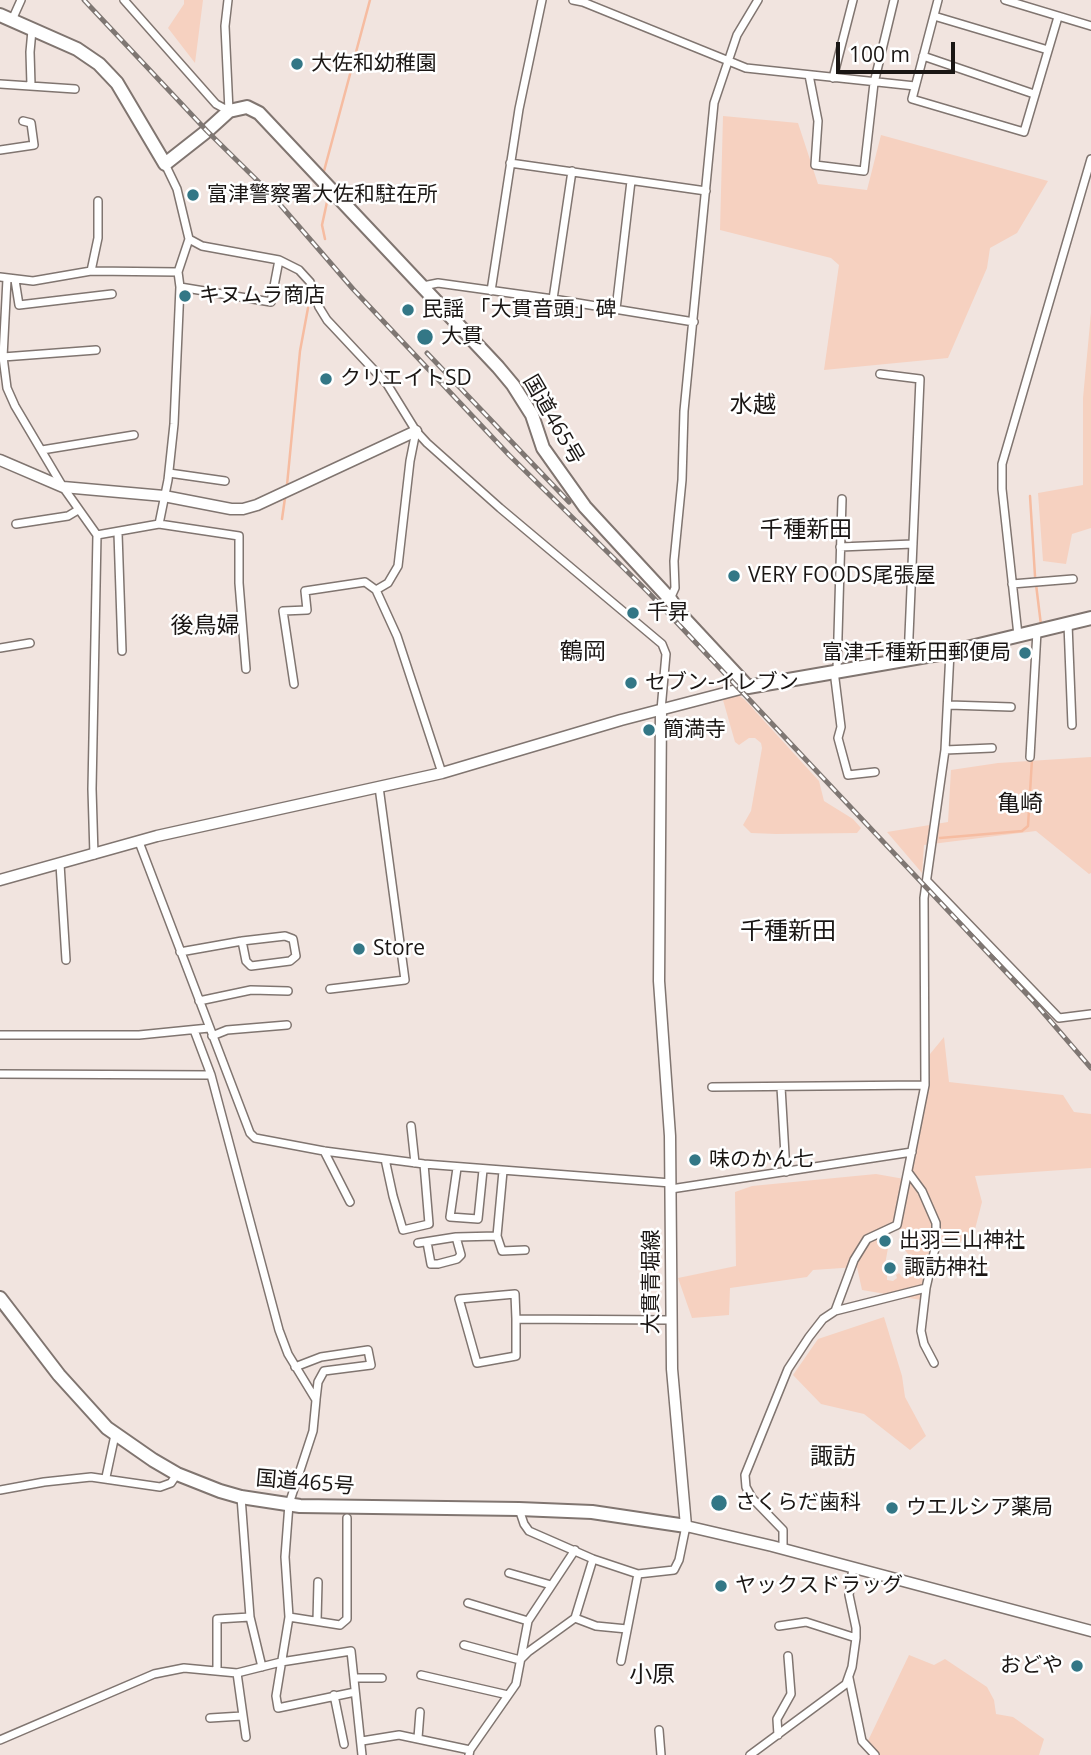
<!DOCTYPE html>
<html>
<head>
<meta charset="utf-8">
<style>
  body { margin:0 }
  #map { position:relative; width:1091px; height:1755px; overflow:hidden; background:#f1e4df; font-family:"Open Sans",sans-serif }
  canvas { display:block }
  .scale { position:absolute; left:836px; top:42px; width:119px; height:32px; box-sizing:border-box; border:4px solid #1a1614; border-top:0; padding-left:9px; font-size:21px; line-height:24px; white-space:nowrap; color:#1a1614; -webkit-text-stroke:5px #fff; paint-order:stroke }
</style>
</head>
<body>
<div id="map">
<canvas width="1091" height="1755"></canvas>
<div class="scale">100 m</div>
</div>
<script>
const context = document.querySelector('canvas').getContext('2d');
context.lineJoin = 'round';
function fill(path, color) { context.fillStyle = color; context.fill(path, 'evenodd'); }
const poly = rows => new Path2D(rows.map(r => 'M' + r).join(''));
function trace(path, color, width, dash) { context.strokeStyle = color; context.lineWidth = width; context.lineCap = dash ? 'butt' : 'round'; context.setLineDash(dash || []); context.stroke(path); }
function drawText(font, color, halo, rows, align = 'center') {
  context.font = font + ' "Open Sans","Noto Sans JP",sans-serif'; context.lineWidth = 5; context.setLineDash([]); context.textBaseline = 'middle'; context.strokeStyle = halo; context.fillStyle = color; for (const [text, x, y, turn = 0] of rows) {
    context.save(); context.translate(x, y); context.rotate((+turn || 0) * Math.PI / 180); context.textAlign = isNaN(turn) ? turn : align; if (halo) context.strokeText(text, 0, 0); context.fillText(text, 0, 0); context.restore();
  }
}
const green = poly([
  [184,0,203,0,195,63,168,28,184,4],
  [723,116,798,123,818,184,867,190,881,135,1048,181,1017,233,990,248,987,268,948,358,824,370,839,265,831,258,720,230],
  [1091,313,1091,528,1072,534,1066,564,1043,561,1038,493,1083,485,1083,398],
  [737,694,745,700,819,781,824,801,853,819,861,828,857,833,776,834,751,833,743,825,751,811,762,748,761,743,755,738,749,738,739,745,735,742,723,700,729,696],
  [1091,757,1091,873,1089,874,1036,831,924,845,922,873,887,832,948,822,951,770,998,763],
  [944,1037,949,1082,1063,1095,1074,1112,1091,1114,1091,1168,975,1176,982,1202,973,1237,934,1251,927,1301,862,1290,857,1267,813,1270,807,1277,730,1288,729,1315,692,1318,678,1278,736,1266,735,1192,752,1186,876,1174,910,1180,930,1054],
  [901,1197,905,1198,906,1206,900,1228,902,1246,908,1254,909,1271,906,1277,902,1277,899,1273,896,1275,897,1278,893,1281,887,1280,887,1273,884,1270,890,1237,888,1233,880,1231,882,1228,896,1222,897,1203],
  [884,1317,902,1376,905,1397,926,1436,910,1450,864,1414,821,1404,793,1375,818,1339],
  [909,1655,934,1665,945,1659,987,1687,994,1700,996,1714,1013,1717,1044,1739,1039,1755,869,1755,865,1747]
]);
const stream = poly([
  [324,171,370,0],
  [322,190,327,202,322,225,325,239],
  [287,485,300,351,308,308],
  [1030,496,1035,576,1041,625],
  [282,519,285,498],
  [940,838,1022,831,1028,826,1032,759]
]);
const street = poly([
  [124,0,216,104,229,111],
  [228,0,225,26,229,111],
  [573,0,583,2,746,68,915,86],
  [938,0,912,99,1024,132,1058,17],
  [1005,0,1091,26],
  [934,16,1048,50],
  [12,20,21,0],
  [923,56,1034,94],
  [809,75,818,121,815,165,864,171,874,83,894,0],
  [833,78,853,0],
  [0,84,75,89],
  [31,85,30,52,32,30],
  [0,150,34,145,31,123,23,121],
  [510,163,706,191],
  [165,164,177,189,189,239,202,246,279,260,299,270,310,282,319,307,327,320,387,384,416,431,427,443,500,508,662,644,666,654,661,710],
  [91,271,98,238,98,201],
  [0,277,33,281,91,271,178,272],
  [7,279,3,357,7,388,15,406,63,487,97,535,92,789,94,855],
  [15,280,19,305,112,294],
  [423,286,438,283,553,299,694,322],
  [180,287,271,302,279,260],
  [491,291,519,109,542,0],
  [553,299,572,171],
  [616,309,631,181],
  [3,357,96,350],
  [880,374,920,379,908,659],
  [42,450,134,435],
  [169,473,225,481],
  [16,524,68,516,78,510],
  [159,524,168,480,174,424,180,287,178,272,189,239],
  [118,533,122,651],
  [97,535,159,524,239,536,239,583,246,669],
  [840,547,913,544],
  [1012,584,1073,579],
  [376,590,388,583,398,566,410,461,416,431],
  [670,599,675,588,674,561,682,480,684,411,714,103,737,35,758,0],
  [1068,624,1072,725],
  [1018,635,1002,489,1002,464,1091,159],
  [0,648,30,643],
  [837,670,842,499],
  [834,671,841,727,838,738,848,775,875,772],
  [294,684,283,611,307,610,305,591,365,582,376,590,397,636,442,773],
  [949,705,1011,707],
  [945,750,992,748],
  [1030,757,1037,631],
  [139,842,250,1133,255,1138,324,1151,424,1164,671,1183],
  [60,864,66,960],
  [927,881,1059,1018,1091,1014],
  [180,952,242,941,285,936,293,939,296,956,290,961,251,966,246,961,242,941],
  [330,989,405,980,379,787],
  [199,1001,251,990,288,991],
  [194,1030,211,1075,279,1330,288,1354,316,1400,313,1431,289,1504,285,1557,289,1617,276,1696,278,1708,355,1692],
  [0,1035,139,1035,209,1028],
  [212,1036,227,1030,287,1025],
  [0,1074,211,1075],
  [712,1087,925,1085],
  [781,1087,786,1172],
  [411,1126,415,1163],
  [324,1151,350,1202],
  [385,1159,393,1196,403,1230,429,1224,424,1164],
  [457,1168,450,1217,478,1219,483,1170],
  [503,1171,497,1236,502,1251,525,1250],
  [908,1172,922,1191,936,1223,936,1244,926,1288,921,1331,924,1344,934,1363],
  [671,1189,912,1152],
  [427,1242,431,1264,438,1264,457,1259,461,1255,456,1237],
  [418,1243,456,1237,497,1236],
  [835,1311,926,1288],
  [516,1319,516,1356,477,1363,459,1299,515,1294,516,1319,670,1320],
  [295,1367,321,1357,368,1350,371,1365,324,1371,318,1382,316,1399],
  [106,1477,115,1435],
  [0,1490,44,1482,91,1477,160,1487,171,1483,177,1474],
  [241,1497,250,1617,262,1667],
  [519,1509,524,1524,529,1531,593,1559,638,1574,674,1570,679,1560,686,1526],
  [783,1549,783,1530,752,1498,746,1487,745,1475,788,1369,809,1337,823,1319,835,1311,854,1260,867,1239,897,1225,925,1085,924,898,945,750,950,652],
  [509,1573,551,1585],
  [468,1603,528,1621],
  [289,1617,340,1625,347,1619,347,1518],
  [575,1618,593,1559],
  [317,1621,318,1582],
  [779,1626,806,1622,856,1638],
  [464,1645,520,1660,528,1652,575,1618,596,1626,627,1629],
  [621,1661,638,1574],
  [217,1671,217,1619,250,1617],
  [237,1673,246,1737],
  [421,1675,508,1695],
  [354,1678,382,1678],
  [849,1678,862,1741,875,1755],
  [334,1695,344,1744],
  [210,1718,242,1716],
  [659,1730,661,1755],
  [778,1735,777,1719,791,1694,788,1656],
  [418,1738,420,1712],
  [0,1740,154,1674,184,1668,237,1673,281,1662,351,1651,362,1755],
  [362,1741,399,1735,470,1750],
  [469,1755,470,1750,516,1684,528,1621,575,1550],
  [750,1755,846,1684,852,1667,856,1638,856,1628,849,1595,853,1568]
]);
const secondary = poly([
  [0,460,63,487,164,496,231,509,243,509,257,505,416,431],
  [661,710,659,981,670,1136,672,1369,686,1526,772,1546,1091,1631],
  [0,880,157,836,442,773,621,720,748,687]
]);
const highway = poly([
  [0,15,77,49,99,64,117,83,165,164,207,131,229,111,247,107,259,113,498,367,513,385,532,415,543,448,585,507,670,599,681,615,748,687,950,652,1091,618],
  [0,1298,59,1375,107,1428,153,1460,177,1474,220,1491,241,1497,300,1506,519,1509,592,1512,686,1526]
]);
const rail = poly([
  [84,0,207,131,277,200],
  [270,193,353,289,509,455,648,592,1035,1003,1091,1068],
  [427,353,569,502]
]);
const markers = [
  [297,64,7,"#337786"],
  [193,195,7,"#337786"],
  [185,296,7,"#337786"],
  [408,310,7,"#337786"],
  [425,337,9,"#337786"],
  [326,379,7,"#337786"],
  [734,576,7,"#337786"],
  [633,613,7,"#337786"],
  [1025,653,7,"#337786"],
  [631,683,7,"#337786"],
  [649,730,7,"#337786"],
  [359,949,7,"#337786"],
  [695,1160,7,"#337786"],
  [885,1241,7,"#337786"],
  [890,1268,7,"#337786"],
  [719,1503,9,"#337786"],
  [892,1508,7,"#337786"],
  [721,1586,7,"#337786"],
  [1077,1666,7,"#337786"]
];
const poiNames = [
  ["大佐和幼稚園",311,64],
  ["富津警察署大佐和駐在所",207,195],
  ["キヌムラ商店",199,296],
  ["民謡 「大貫音頭」碑",422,310],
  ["大貫",441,337],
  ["クリエイトSD",340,379],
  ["VERY FOODS尾張屋",748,576],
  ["千昇",647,613],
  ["富津千種新田郵便局",1011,653,"right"],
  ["セブン-イレブン",645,683],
  ["簡満寺",663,730],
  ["Store",373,949],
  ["味のかん七",709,1160],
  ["出羽三山神社",899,1241],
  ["諏訪神社",904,1268],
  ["さくらだ歯科",735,1503],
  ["ウエルシア薬局",906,1508],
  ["ヤックスドラッグ",735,1586],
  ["おどや",1063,1666,"right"]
];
const streetNames = [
  ["国道465号",553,420,60],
  ["大貫青堀線",652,1282,-90],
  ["国道465号",305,1483,5]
];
const neighbourhoodNames = [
  ["水越",753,405],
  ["千種新田",806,530],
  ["後鳥婦",205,626],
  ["鶴岡",583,652],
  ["亀崎",1020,804],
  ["諏訪",833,1457],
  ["小原",652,1675]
];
const quarterNames = [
  ["千種新田",788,932]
];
fill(green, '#f6d1c0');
trace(stream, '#f6bca1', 2.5);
trace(street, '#807570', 10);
trace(secondary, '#807570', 13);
trace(highway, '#807570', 16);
trace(street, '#fff', 7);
trace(secondary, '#fff', 10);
trace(highway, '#fff', 12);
trace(rail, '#7f7773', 5);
trace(rail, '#fff', 2.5, [8]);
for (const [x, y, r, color] of markers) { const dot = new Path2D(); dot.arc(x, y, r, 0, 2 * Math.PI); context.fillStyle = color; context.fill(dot); trace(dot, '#fff', 2.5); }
drawText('21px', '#1a1614', '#fff', poiNames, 'left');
drawText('21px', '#1a1614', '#fff', streetNames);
drawText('23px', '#1a1614', '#fff', neighbourhoodNames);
drawText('24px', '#1a1614', '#fff', quarterNames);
</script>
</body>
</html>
